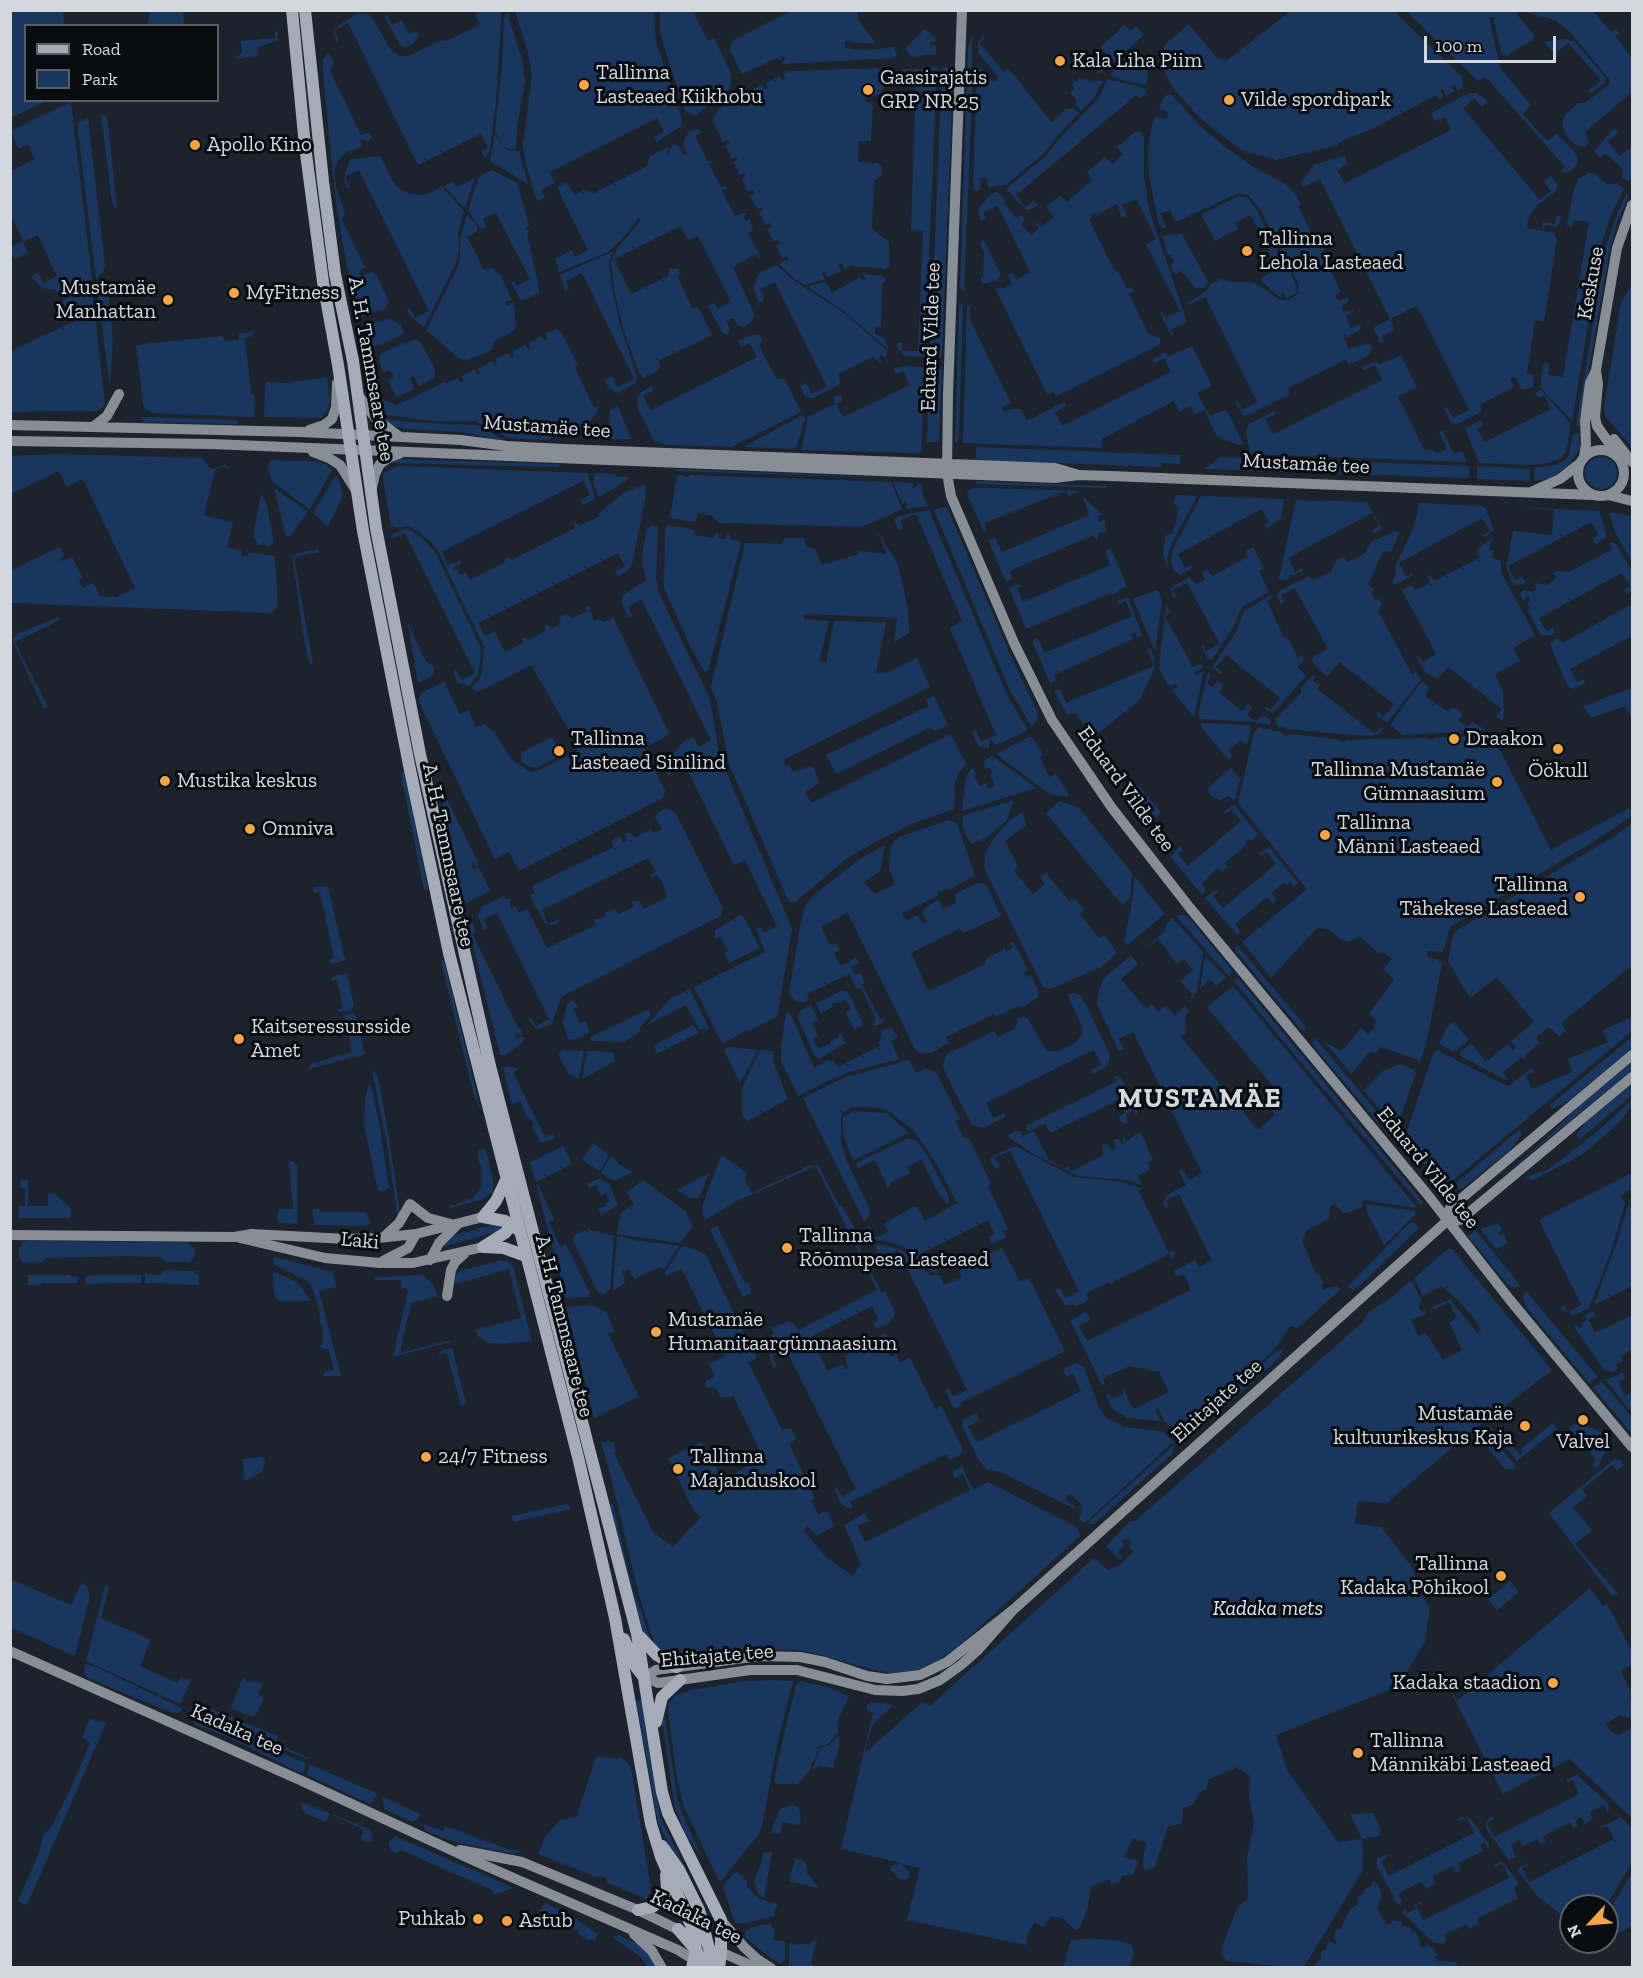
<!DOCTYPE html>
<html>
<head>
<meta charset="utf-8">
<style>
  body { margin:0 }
  #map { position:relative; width:1643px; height:1978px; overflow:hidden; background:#1c232c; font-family:"Zilla Slab",serif }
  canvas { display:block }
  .frame { position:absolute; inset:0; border:12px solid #d3d8df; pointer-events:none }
  .legend { position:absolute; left:24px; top:24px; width:195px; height:78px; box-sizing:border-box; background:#090c10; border:2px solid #5a5e63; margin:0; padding:8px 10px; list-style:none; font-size:18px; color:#d3d8df }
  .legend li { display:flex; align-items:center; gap:12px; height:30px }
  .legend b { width:30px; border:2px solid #5a5e63 }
  .north { position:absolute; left:1559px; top:1894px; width:60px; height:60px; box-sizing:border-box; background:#090c10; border:2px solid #5a5e63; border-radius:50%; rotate:244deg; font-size:16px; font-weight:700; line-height:24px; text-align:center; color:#d3d8df }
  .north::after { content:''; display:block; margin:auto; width:21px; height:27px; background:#f3a443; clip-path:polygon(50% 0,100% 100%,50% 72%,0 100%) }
  .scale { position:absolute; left:1424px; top:36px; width:132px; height:27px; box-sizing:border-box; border:3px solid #d3d8df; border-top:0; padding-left:8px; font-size:18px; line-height:21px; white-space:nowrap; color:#d3d8df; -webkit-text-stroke:4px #090c10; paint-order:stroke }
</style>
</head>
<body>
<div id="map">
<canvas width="1643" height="1978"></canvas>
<div class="frame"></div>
<ul class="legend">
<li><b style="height:8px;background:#a5acb7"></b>Road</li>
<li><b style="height:16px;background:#19375e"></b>Park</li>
</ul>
<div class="north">N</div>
<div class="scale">100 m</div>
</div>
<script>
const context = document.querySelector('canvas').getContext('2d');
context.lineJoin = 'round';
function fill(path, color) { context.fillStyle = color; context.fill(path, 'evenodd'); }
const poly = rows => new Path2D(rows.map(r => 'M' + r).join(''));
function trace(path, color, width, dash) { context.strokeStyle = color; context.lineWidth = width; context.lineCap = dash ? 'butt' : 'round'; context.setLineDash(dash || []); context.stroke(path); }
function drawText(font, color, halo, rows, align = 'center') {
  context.font = font + ' "Zilla Slab",serif'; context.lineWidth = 6; context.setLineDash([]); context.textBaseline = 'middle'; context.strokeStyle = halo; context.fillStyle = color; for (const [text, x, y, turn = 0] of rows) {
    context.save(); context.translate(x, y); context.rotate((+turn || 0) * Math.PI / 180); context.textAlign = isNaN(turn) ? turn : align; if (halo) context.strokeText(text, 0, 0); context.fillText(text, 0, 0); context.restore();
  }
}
const green = poly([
  [11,10,63,11,64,25,26,26,26,100,46,101,11,118],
  [151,10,183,11,184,24,147,25],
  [857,10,858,20,875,42,872,44,845,41,845,48,867,50,894,47,897,54,895,58,783,64,781,63,786,59,781,56,780,61,777,58,742,74,730,51,732,41,791,11],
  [483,11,501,11,501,17,496,102,490,149,485,159,481,151,488,148,481,134,418,165,348,23,334,30,339,40,336,42,333,29,357,14,367,13,375,22,389,48,400,56,408,56,442,40,446,41,480,25,475,14],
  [515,11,654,11,656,43,682,119,681,126,657,142,654,137,664,132,657,118,550,172,555,183,541,190,545,197,537,201,526,165,523,146,532,75,528,53],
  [660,11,693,11,708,41,714,38,730,71,731,82,729,90,695,116,685,111,668,59,660,32],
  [1291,11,1394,11,1462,77,1463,87,1457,91,1456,85,1451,87,1455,91,1446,96,1443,89,1440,91,1444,97,1439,100,1436,95,1372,129,1338,143,1338,145,1276,160,1241,150,1200,118,1175,90,1165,74,1163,64,1164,45,1189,24,1216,57,1226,61],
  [1406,11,1593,11,1611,32,1615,29,1619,33,1615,36,1632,58,1632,92,1585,132,1589,143,1585,147,1577,146,1565,134,1562,123,1565,115,1578,103,1585,103,1609,85,1610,80,1570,32,1555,20,1520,11,1516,13,1534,35,1534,40,1517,48,1506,57,1502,54,1493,17,1489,17,1500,68,1531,105,1523,114,1547,141,1557,134,1574,151,1578,158,1577,164,1572,170,1569,172,1560,172,1565,167,1486,77,1478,81],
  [507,12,522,59,525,82,517,127,516,148,509,149,505,147,495,132,502,65,504,18],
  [387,15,392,25,402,20,409,34,416,31,419,35,414,43,406,47,401,46,384,16],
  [1125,25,1130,31,1136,26,1144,35,1100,73,1095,74,1111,60,1100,47],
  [925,29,935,38,936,41,930,42,930,45,936,46,936,54,911,57,905,48],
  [278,31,278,40,259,47,257,55,240,59,235,57,242,54,241,41,275,38,275,32],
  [983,34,984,38,980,43,1004,72,1007,69,1013,74,1052,123,1066,109,1073,108,1079,113,1058,135,1044,153,1007,184,988,188,987,178,981,178,980,190,978,192,974,190,973,186,977,64,993,82,999,78,978,53,978,43],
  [972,36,972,94,964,292,960,288,968,47],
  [1564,39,1575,42,1605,77,1605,83,1592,93,1587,92,1601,80,1568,43,1555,54,1544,42],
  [1134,50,1148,66,1147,85,1130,82,1110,76,1118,64],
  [327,54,330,55,334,63,330,71,361,135,369,132,372,137,368,142,364,139,361,140,361,146,358,148,345,153,337,162,334,172,337,192,345,211,342,220,365,267,359,271,361,276,371,272,377,275,389,302,385,309,361,316,350,283,336,203,324,84,323,59],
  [925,67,937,67,925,357,905,356,897,348,897,343,902,343,902,351,918,351,923,231,911,230,916,73,900,72,905,69,924,69],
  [942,67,949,68,953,77,942,356,930,357],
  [878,68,882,69,886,74,886,84,879,95,866,97,866,102,873,103,871,141,859,141,858,162,877,163,883,168,881,176,874,181,872,229,889,242,889,266,885,269,851,266,845,269,841,263,838,265,841,271,828,277,825,272,822,273,825,279,805,285,795,279,779,264,789,259,787,256,782,258,776,246,780,243,780,242,778,240,774,242,767,229,772,226,770,223,765,225,759,212,763,210,762,207,757,209,750,196,755,193,754,191,753,190,748,192,742,179,746,176,744,173,740,175,733,162,738,160,736,157,732,159,725,146,729,144,728,140,723,142,712,120,718,110,729,102,732,106,735,105,733,100,746,93,749,98,752,96,750,91,762,85,765,89,768,88,766,83,780,76,782,81,785,79,783,75,790,71],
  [1080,78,1090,82,1103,80,1094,98,1081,111,1075,105,1077,100,1070,93,1074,89,1072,84],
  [1108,79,1147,89,1146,93,1140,99,1136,95,1016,195,1025,207,1034,201,1038,205,1030,210,1025,209,1006,189,1047,155,1057,141,1097,100],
  [1469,93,1477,93,1488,102,1482,107,1474,98,1463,108,1540,200,1551,191,1544,182,1551,176,1558,185,1555,192,1536,206,1528,219,1527,228,1542,231,1543,222,1555,224,1556,216,1561,217,1559,225,1555,227,1545,225,1543,231,1554,233,1557,239,1544,321,1535,320,1527,373,1534,375,1533,387,1522,390,1515,377,1510,378,1514,387,1480,405,1481,412,1456,425,1451,422,1444,409,1447,407,1453,418,1469,410,1417,306,1392,318,1393,330,1382,336,1384,342,1381,344,1373,328,1390,319,1320,179,1303,187,1301,182,1314,165,1344,156,1348,164,1337,170,1344,183,1451,130,1445,117,1435,121,1431,113],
  [1167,95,1172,95,1200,126,1224,146,1253,167,1287,185,1294,192,1301,204,1298,206,1319,249,1323,247,1325,253,1323,255,1341,292,1335,295,1338,301,1347,297,1349,301,1341,307,1344,313,1353,310,1354,312,1346,316,1351,328,1359,324,1361,326,1359,331,1344,338,1349,349,1368,343,1372,348,1371,352,1367,356,1349,365,1346,360,1288,388,1290,394,1244,417,1235,401,1237,400,1242,410,1257,402,1205,297,1188,305,1187,304,1206,291,1211,284,1221,279,1231,282,1250,282,1259,285,1280,300,1289,300,1298,294,1299,285,1259,207,1247,194,1236,194,1178,221,1175,221,1170,210,1160,214,1166,228,1164,229,1159,224,1149,177,1148,152,1150,134,1154,119,1156,117,1166,119,1168,112,1159,109,1163,99],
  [71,102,92,279,63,291,55,292,55,290,43,288,31,276,38,273,43,283,57,276,38,235,23,242,28,253,15,259,11,255,11,247,23,241,11,215,11,171,35,159,28,144,18,149,11,131],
  [105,115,107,116,117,208,115,208,112,202,101,115],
  [88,118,105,266,103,272,96,278,77,123],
  [1614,128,1618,133,1608,142,1620,156,1632,146,1632,178,1629,182,1622,177,1623,169,1606,154,1600,158,1594,151],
  [696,129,700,130,701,133,695,136,708,162,712,160,713,162,709,164,721,187,726,186,727,188,722,191,735,216,742,213,748,214,743,216,746,221,750,219,753,231,748,233,761,258,754,255,733,267,755,316,749,324,742,327,738,325,733,318,727,320,730,331,727,335,722,332,708,306,714,303,718,309,731,302,698,236,688,240,681,226,614,259,631,294,668,276,669,268,678,269,681,273,677,275,679,280,693,309,698,307,712,335,658,361,660,366,659,370,643,378,641,374,639,373,623,328,614,290,611,262,617,249,641,220,639,218,622,239,608,252,559,272,555,259,572,250,575,257,588,250,557,187,567,182,574,195,584,190,594,193,647,166,649,157,670,146,666,155,667,156,673,144,679,147,684,155,687,154,683,145,684,140,689,132],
  [1140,131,1144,137,1144,175,1149,210,1187,322,1171,329,1174,335,1171,335,1160,313,1163,312,1166,318,1180,311,1146,244,1156,239,1136,199,1122,205,1127,215,1121,218,1118,203,1097,215,1095,213,1091,215,1092,217,1089,219,1115,272,1118,271,1127,289,1132,287,1134,291,1129,294,1148,333,1160,338,1160,345,1056,397,1053,392,1047,394,995,288,1005,288,1012,284,1008,275,1013,273,1016,279,1030,272,998,206,983,213,986,219,981,221,978,209,991,194,996,192,999,193,1006,200,1004,202,1016,218,1022,215,1025,220,1021,224,1031,235,1039,228,1036,224,1037,222,1041,227,1054,217,1046,207,1060,195,1067,202,1092,180,1087,172,1105,157,1113,164,1123,154,1117,147,1135,132],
  [495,135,507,150,519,151,528,184,490,161],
  [380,156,392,180,397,187,409,194,424,195,442,187,464,211,458,233,459,250,456,263,424,327,411,317,407,310,410,308,415,318,429,311,359,170,345,177,350,188,347,189,344,177,349,162,352,159],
  [492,170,517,183,529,225,525,229,529,231,527,234,539,287,539,293,521,301,511,282,514,281,517,286,530,279,496,213,483,219,486,227,481,229,468,211,479,176],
  [1588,173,1594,173,1607,184,1618,184,1624,189,1611,215,1602,242,1572,421,1540,387,1544,362,1549,364,1548,375,1563,377,1589,222,1574,220,1572,227,1567,226,1574,188,1579,179],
  [475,178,465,208,444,186,452,182,457,187],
  [1627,193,1628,198,1618,220,1610,248,1579,426,1576,426,1606,246,1618,212],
  [1239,196,1247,198,1255,207,1281,257,1281,262,1270,269,1265,265,1273,260,1251,215,1235,223,1238,229,1215,241,1202,216,1204,213],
  [467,214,476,224,478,231,467,237,484,270,491,267,501,276,512,300,505,302,507,306,513,303,514,306,516,326,512,332,495,341,491,350,466,361,457,357,426,330,460,262,460,240],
  [1182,234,1208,282,1204,288,1195,288,1182,271,1174,274,1171,265,1174,262,1171,254,1168,255,1163,238,1165,235],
  [984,240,1001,275,995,281,984,284,981,282,981,278,983,277,984,251,981,247,981,242],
  [614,251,609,262,611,283,620,325,637,377,636,383,618,393,609,388,604,380,612,376,617,387,634,379,582,273,566,281,569,289,565,291,560,275],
  [777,265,794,281,840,310,888,351,885,358,881,355,879,359,883,362,880,362,873,357,839,374,840,385,813,398,805,397,800,386,806,383,812,394,827,386,775,282,760,289,764,297,763,301,759,303,753,288,759,273],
  [1283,266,1287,267,1293,278,1297,290,1295,294,1286,298,1283,293,1281,293,1281,297,1277,295,1261,281,1261,278],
  [864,274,881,276,887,279,882,283,881,327,875,328,875,334,884,338,888,349,841,309,809,288,809,286,826,282,832,293,860,277,862,281,866,280,863,275],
  [96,283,102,284,108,290,113,341,110,386],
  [1632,285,1632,447,1612,424,1605,415,1604,407,1621,302],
  [92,286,105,405,97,411,11,412,11,351,77,320,70,304,62,307,63,300],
  [963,303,959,438,957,442,955,442,959,305],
  [967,305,970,306,970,320,1011,403,1002,407,1004,412,1012,409,1020,409,1027,421,1064,402,1066,406,1055,412,1062,426,1171,372,1164,358,1154,363,1152,359,1166,352,1168,357,1192,346,1212,386,1197,393,1210,416,1225,410,1228,412,1243,444,1239,445,1217,436,1204,410,1195,414,1191,406,1179,412,1174,401,1102,439,1102,448,963,443],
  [390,319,401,325,404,332,400,336,369,349,365,366,380,399,397,405,445,382,446,383,458,378,461,383,464,381,461,376,475,369,478,375,480,373,478,368,492,361,494,366,497,365,495,359,508,353,511,358,514,357,512,351,525,345,528,350,531,348,528,343,542,336,545,341,548,339,545,334,556,329,562,333,578,365,575,367,594,408,599,406,596,414,581,431,553,431,552,437,549,440,509,438,475,421,432,421,387,415,374,406,368,391,364,366,365,343,363,326],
  [255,329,252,336,245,338,251,393,255,396,254,417,152,413,144,409,136,346,143,344,223,336,224,341,239,340,239,334,248,333],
  [754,334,760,336,762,341,759,346,776,378,785,379,801,412,732,447,668,445,654,441,637,406,637,398,640,393,651,386,653,391,643,396,650,410,757,357,750,343,741,347,738,341],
  [416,339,421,343,435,369,435,377,419,386,414,376,410,378,414,389,397,397,388,381,394,376,390,370,384,373,379,361,380,355,386,351],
  [1401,355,1417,387,1398,396,1425,451,1430,449,1438,453,1447,449,1439,432,1442,430,1454,454,1461,451,1463,453,1467,462,1250,454,1246,431,1249,424,1274,411,1276,414,1265,419,1273,434,1382,380,1375,365,1364,370,1362,367,1377,361,1379,365],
  [908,366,925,367,921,453,801,450,808,417,835,404,833,397,840,394,843,400,836,404,843,417,909,385,903,371,896,374,893,368],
  [929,367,942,369,939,442,927,442],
  [327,377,330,402,327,411,321,418,264,417,265,385,267,382,287,383],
  [1541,390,1571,424,1566,452,1561,458,1548,463,1531,465,1479,463,1465,428,1481,420,1484,425,1477,429,1485,442,1551,409,1544,395,1538,398,1535,393],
  [618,406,625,424,631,439,612,439,610,437,609,413,611,409],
  [803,415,805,419,796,449,743,447],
  [139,417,236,420,239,424,151,422,145,422],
  [381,418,407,422,477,425,506,441,461,432,407,429,394,426],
  [1579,433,1580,448,1568,466,1552,478,1534,481,1535,468,1556,465,1565,460,1569,455,1573,434],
  [976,447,1180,455,1180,464,1161,463,1161,467,976,460],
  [55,454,202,458,210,468,215,469,225,464,230,468,220,467,215,471,204,515,233,523,227,547,242,551,241,556,247,557,249,552,275,556,278,607,271,613,11,603,11,570,60,547,64,556,60,559,61,561,72,557,83,578,79,580,83,588,93,583,100,596,116,597,135,588,83,479,67,487,59,471,11,494,11,456],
  '1585 473a16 16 0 1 1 32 0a16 16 0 1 1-32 0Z',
  [1221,457,1241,458,1241,470,1204,469],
  [1249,458,1469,466,1469,478,1250,471],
  [400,459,559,464,560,465,559,467,387,463],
  [272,460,316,461,325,464,332,470,310,510,272,481,268,470,269,462],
  [398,466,588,473,595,499,583,505,580,500,590,495,583,481,442,552,448,565,460,560,461,564,453,568,454,570,457,569,460,575,466,572,470,580,505,562,504,560,509,557,511,560,575,528,574,521,579,526,600,516,599,513,622,494,642,485,645,486,646,495,632,564,628,571,618,576,615,571,625,566,618,553,478,623,485,636,495,631,505,652,524,642,522,639,526,637,528,640,546,631,545,626,548,624,551,629,561,624,559,617,567,614,573,618,587,611,586,608,589,606,591,609,589,610,594,620,599,620,604,622,613,617,669,733,667,736,644,748,665,791,663,798,519,871,509,852,495,859,421,706,419,699,421,693,444,681,460,714,468,710,476,727,484,724,495,733,512,760,531,772,535,772,576,752,578,746,531,665,478,692,471,689,479,680,482,670,484,647,439,553,431,542,416,530,407,526,397,528,391,526,383,479,384,473],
  [1477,466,1530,469,1530,481,1477,479],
  [677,469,827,475,920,479,675,471],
  [595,473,613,474,619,477,628,477,629,479,599,497,593,483],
  [677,475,684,475,685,477,689,477,689,475,891,482,902,509,862,527,720,523,712,516,699,513,695,522,670,518],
  [335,476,338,476,343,495,328,527,313,513],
  [975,481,1106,486,1107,488,977,484],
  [893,482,914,483,912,488,914,489,918,484,921,484,923,496,928,506,906,509,907,502,905,501,903,505],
  [274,488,308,512,290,536,286,536],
  [974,488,984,488,1080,491,1069,496,1066,491,984,523,986,532,983,530,967,494,969,490],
  [261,494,267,506,274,543,268,546,259,545,253,536],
  [1176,495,1197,496,1172,543,1167,558,1168,569,1163,555,1165,536,1173,533,1179,507,1173,504],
  [1082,496,1103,515,1098,515,1098,521,1105,520,1106,533,1099,532,1097,541,1094,535,1016,568,1010,572,1012,579,1006,582,988,540,995,538,1002,552,1089,515],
  [1201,496,1284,499,1281,518,1267,529,1265,525,1269,522,1262,509,1178,554,1185,568,1191,565,1193,568,1181,575,1173,570,1171,559,1173,549],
  [1296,500,1367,502,1382,529,1374,533,1373,530,1379,526,1372,513,1288,558,1295,572,1302,568,1303,571,1293,576,1292,574,1288,576,1289,578,1281,581,1279,578],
  [1419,503,1482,506,1486,509,1494,530,1485,537,1483,535,1490,531,1482,518,1399,563,1406,576,1412,573,1413,575,1397,584,1392,584,1396,573,1395,567,1414,527],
  [944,507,947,508,1014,663,1037,711,1038,718,1032,727,1010,691,934,510],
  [1514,507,1599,511,1607,537,1596,544,1593,538,1599,535,1591,522,1508,566,1515,580,1522,577,1526,583,1517,585,1512,582,1506,568,1513,531,1552,535,1554,510],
  [929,510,1007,695,1028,730,997,745,991,740,989,741,989,749,979,746,971,732,976,730,981,742,996,735,950,628,962,621,916,514,900,521,903,528,898,530,895,522,895,519,899,516],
  [1609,512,1632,516,1632,562,1615,532],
  [652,525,658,527,656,580,661,598,710,699,719,754,792,929,777,1017,749,1031,748,1030,722,1044,694,987,765,952,756,929,760,927,764,933,777,926,745,860,734,865,681,757,667,763,672,773,668,776,665,770,664,764,683,742,693,737,698,747,711,740,642,600,628,607,633,616,629,618,621,602,623,595,647,580,642,565,642,554,647,529],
  [668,525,695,530,695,535,713,538,716,532,719,534,718,539,725,539,728,533,730,536,730,540,740,541,741,543,708,671,705,672,692,650,664,588,665,528],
  [405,529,410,530,422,538,435,552,480,646,481,654,478,674,469,686,458,683,453,672,456,670,461,680,475,673,405,533,391,539,391,535],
  [877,531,898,564,908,609,909,633,894,642,897,618,805,614,804,619,829,621,819,661,826,663,834,621,886,622,876,673,888,672,917,658,930,687,783,760,786,766,789,765,793,772,810,766,814,768,819,783,805,792,811,803,951,734,966,764,958,774,955,784,954,809,914,823,877,841,846,859,795,902,789,902,729,764,717,702,711,687,745,543,783,544,784,538,804,538,806,546,815,549,822,565,859,554,860,551,887,554],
  [1396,531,1400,532,1391,552,1383,551,1368,585,1375,590,1371,592,1375,600,1379,599,1382,605,1378,610,1409,669,1413,675,1416,672,1421,679,1387,723,1376,715,1378,712,1384,717,1394,704,1339,662,1327,677,1314,664,1311,658,1328,649,1295,588,1281,595,1284,602,1281,604,1277,596,1279,591,1309,576,1311,579,1314,580,1331,572,1335,562,1343,557,1348,562,1365,553,1371,542],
  [1492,538,1489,550,1493,551,1492,558,1501,561,1501,572,1535,635,1513,648,1520,661,1495,674,1503,691,1504,712,1503,720,1501,720,1496,717,1502,709,1448,667,1438,679,1426,673,1416,657,1419,656,1423,662,1436,654,1402,590,1411,585,1415,590,1430,583,1427,576,1429,575,1434,581,1480,558,1477,550],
  [1612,542,1616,544,1632,571,1632,591,1626,594,1624,590,1630,586,1622,573,1539,618,1546,631,1553,628,1555,633,1547,636,1541,635,1527,610,1530,609,1527,603,1530,601,1528,596,1523,601,1520,593,1524,590,1531,592,1536,590,1535,583,1546,585,1555,580,1556,576,1553,574,1558,571,1569,572,1611,550,1612,546,1609,544],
  [1253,547,1264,568,1259,571,1269,592,1242,607,1234,626,1211,661,1208,659,1201,646,1203,645,1206,651,1220,644,1187,583,1173,590,1177,597,1174,598,1170,588,1190,577,1196,584,1205,580,1202,572,1207,569,1212,576,1248,557,1246,551],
  [1111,548,1127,586,1112,595,1111,593,1026,629,1009,588,1020,584,1021,586,1017,588,1023,602,1110,565,1105,551],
  [319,549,319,552,294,557,313,665,309,663,303,633,293,561,293,556,298,553],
  [1156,590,1159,592,1162,601,1155,651,1133,599],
  [1271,595,1272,597,1267,601,1284,638,1287,637,1293,647,1298,659,1302,655,1304,661,1297,666,1306,676,1273,713,1264,709,1266,707,1271,710,1280,698,1226,655,1216,667,1222,672,1220,674,1212,667,1235,634,1244,611],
  [1128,597,1142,635,1137,638,1135,632,1131,634,1133,639,1054,675,1057,681,1050,683,1032,641,1038,638,1045,653,1132,616,1126,601,1119,604,1117,601],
  [1166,604,1170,612,1165,616,1189,660,1192,659,1189,661,1192,667,1201,664,1203,668,1195,672,1196,675,1204,671,1194,717,1173,692,1173,690,1178,686,1175,683,1171,686,1168,685,1159,668],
  [1632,604,1632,636,1570,669,1577,682,1584,679,1585,683,1574,689,1569,687,1562,674,1550,643,1558,638,1562,643],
  [59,617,60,620,15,642,48,707,44,709,12,640,17,634],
  [408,623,426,662,435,667,432,676,418,683],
  [1150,648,1154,658,1155,668,1139,701,1094,736,1075,713,1067,715,1054,691,1060,689,1066,703,1154,666,1147,649],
  [1208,672,1211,676,1207,683,1212,687,1217,681,1223,685,1219,692,1242,711,1248,704,1252,707,1247,715,1255,721,1263,715,1271,720,1269,725,1256,722,1200,719,1198,716],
  [1315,675,1316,676,1313,681,1317,684,1321,682,1317,689,1375,734,1380,728,1384,727,1379,734,1371,736,1339,734,1289,729,1277,726,1275,719,1301,693,1301,688,1310,678],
  [1422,681,1429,687,1425,696,1447,711,1454,707,1461,712,1462,716,1459,721,1467,727,1472,722,1486,730,1402,735,1399,732,1390,725],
  [1632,688,1632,720,1625,706,1591,718,1583,706],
  [934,696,948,725,936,731,930,728,836,774,826,755,929,706,926,700],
  [1202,723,1249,725,1251,728,1247,745,1241,740,1229,750,1232,756,1229,760,1201,727],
  [1260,727,1283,733,1283,735,1287,736,1288,734,1294,734,1341,740,1341,742,1345,742,1346,740,1428,738,1428,740,1433,740,1433,738,1492,735,1551,850,1629,808,1632,816,1593,842,1450,927,1443,952,1428,951,1427,957,1438,960,1442,964,1427,1040,1419,1065,1418,1060,1381,1047,1375,1054,1370,1051,1351,1074,1325,1042,1342,1051,1361,1028,1368,1034,1374,1029,1376,1020,1369,1014,1394,979,1383,969,1392,959,1385,953,1377,952,1360,937,1347,942,1341,940,1328,929,1317,928,1271,978,1242,942,1307,889,1238,803,1254,732],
  [552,737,562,755,536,768,529,767,521,761,521,753],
  [1029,737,1033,738,1043,754,1040,757,1047,773,1049,777,1056,774,1069,794,1067,797,1049,794,996,754],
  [992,756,1036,788,962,811,966,778,971,769,973,768,976,774,974,776,980,786,986,783,989,789,995,786,990,775,993,773,990,768,985,768,984,766,985,760],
  [1231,768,1240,779,1235,800,1229,796,1220,800,1214,798,1209,793,1208,788],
  [404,771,405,773,428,890,424,890,401,774],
  [438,781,479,864,476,867,474,862,471,864,474,870,479,868,490,891,466,903,463,901],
  [1134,785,1138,785,1160,811,1159,815,1147,825,1126,800],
  [1014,800,1007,820,989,836,971,844,964,831,962,816],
  [1060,801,1079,808,1132,873,1130,898,1122,905,1046,813],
  [1232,806,1235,806,1266,844,1258,835,1252,840,1247,840,1245,846,1225,863,1228,867,1222,872,1218,868,1202,883,1206,890,1202,895,1170,856,1181,846,1183,849,1178,854,1188,866,1241,821,1232,809,1226,814,1224,811],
  [666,808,675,812,723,909,721,916,561,997,552,1024,540,1029,535,1028,528,1019,531,1017,536,1026,549,1019,497,913,484,919,488,929,484,930,478,916,480,911,483,906,504,896,506,899,510,898,512,900,509,902,511,908,515,906,519,913,527,909,547,948,596,925,594,920,605,917,606,912,615,909,618,914,633,907,632,901,640,902,644,909,667,897,663,884,657,875,651,878,650,875,656,872,648,858,542,910,548,924,559,919,560,922,553,925,545,923,530,896,535,893,532,886,614,847,611,841,620,836,623,842,627,841,624,834,630,832,634,838,651,829,653,833,662,829,655,817,657,813],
  [1023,812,1026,825,1005,841,1018,867,1014,871,1033,894,1045,884,1040,877,1046,873,1070,902,1075,898,1084,910,1080,914,1099,938,1105,935,1117,953,1101,967,1050,989,1043,987,984,868,985,854,993,839,1009,821],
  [950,820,957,824,975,875,952,888,938,892,936,897,902,913,906,921,918,915,922,924,927,922,922,912,929,905,938,900,944,909,956,903,955,894,977,883,986,884,1001,916,964,933,960,929,911,953,928,991,984,965,987,958,1003,950,1003,946,1006,951,1012,948,1010,943,1012,943,1016,946,1028,970,1024,972,1026,977,1031,975,1039,991,1038,998,1021,1008,1019,1005,996,1017,994,1014,946,1037,949,1043,931,1053,919,1053,915,1049,848,913,821,927,830,945,836,943,840,950,834,953,841,966,856,958,859,963,851,967,855,975,860,973,865,983,862,985,880,1019,886,1018,883,1022,875,1026,872,1025,876,1019,861,988,857,989,849,974,807,994,809,999,806,1002,797,1002,791,997,789,993,800,926,805,907,813,896,857,861,885,845,880,871,864,882,874,894,893,885,894,880,889,869,890,849,894,842,899,837],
  [1632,823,1632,968,1629,968,1561,1023,1566,1031,1559,1036,1549,1027,1536,1037,1540,1043,1524,1056,1528,1062,1522,1057,1503,1072,1508,1079,1506,1080,1460,1056,1460,1052,1471,1043,1486,1062,1508,1044,1513,1050,1516,1047,1511,1041,1534,1022,1497,977,1470,998,1448,961,1453,934,1457,930,1615,836],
  [1269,847,1298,883,1294,887,1290,882,1286,885,1284,883,1271,893,1277,900,1273,904,1267,897,1235,924,1241,932,1237,935,1205,898,1217,889,1218,891,1213,896,1223,908,1276,864,1267,852,1261,856,1259,854],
  [1135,877,1165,914,1127,945,1124,939,1130,915],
  [323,886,328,887,345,960,334,964,328,960,334,958,320,892,314,893,313,888],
  [742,914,760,948,729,963,724,953,728,951,721,937,715,939,715,930],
  [1179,915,1184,915,1189,918,1231,969,1232,973,1229,976,1176,916],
  [466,917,469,917,474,925,475,933,473,935,518,1028,520,1028,523,1035,518,1033,515,1035,517,1040,521,1036,525,1038,522,1043,505,1055,500,1055],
  [1173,918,1203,952,1197,991,1193,995,1196,999,1191,998,1192,994,1180,981,1193,970,1184,959,1177,964,1158,939,1140,953,1165,931,1166,924],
  [1236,946,1238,946,1305,1026,1305,1031,1302,1031,1235,950],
  [1131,955,1138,964,1121,979,1146,1009,1152,1004,1158,1012,1166,1006,1175,1016,1185,1006,1189,1011,1185,1017,1186,1033,1180,1036,1258,1130,1275,1115,1270,1109,1267,1112,1258,1101,1261,1099,1269,1108,1282,1097,1207,1007,1233,986,1417,1208,1363,1200,1362,1207,1347,1213,1343,1213,1335,1204,1330,1206,1329,1218,1307,1230,1302,1241,1316,1274,1318,1273,1324,1283,1321,1286,1323,1289,1336,1286,1341,1289,1300,1326,1297,1328,1290,1326,1274,1350,1182,1434,1165,1422,1158,1408,1155,1409,1161,1421,1128,1418,1112,1409,1106,1395,1109,1393,1112,1399,1123,1394,1123,1389,1133,1409,1169,1392,1159,1372,1130,1366,1103,1378,1105,1385,1102,1385,1071,1322,1072,1319,1086,1312,1090,1320,1079,1326,1087,1341,1191,1290,1184,1274,1176,1277,1174,1271,1195,1260,1199,1267,1212,1260,1179,1194,1166,1200,1169,1206,1165,1208,1163,1203,1167,1195,1186,1185,1179,1171,1183,1170,1189,1180,1202,1173,1133,1032,1119,1039,1124,1049,1119,1051,1097,1004,1099,989,1104,978],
  [1205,956,1226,978,1216,986,1210,979,1200,989],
  [442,960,444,960,481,1111,474,1096,441,962],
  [347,973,354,1006,351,1010,339,1012,338,1009,343,1008,337,980,331,981,332,977],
  [1236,978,1238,978,1424,1203,1421,1205,1419,1203,1274,1030,1234,981],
  [690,989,709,1028,707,1030,699,1029,686,1005,647,1025,671,998],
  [841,991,848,992,864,1025,854,1030,846,1012,851,1009,846,1000,832,1004,833,1006,821,1014,816,1003],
  [1072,993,1080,995,1087,1006,1110,1055,1108,1065,1093,1074,1091,1070,1101,1065,1094,1050,986,1103,993,1118,1004,1113,1005,1117,983,1128,972,1125,945,1073,943,1064,947,1054,994,1031,998,1037,1015,1029,1018,1019,1023,1016,1028,1019,1046,1050,1056,1052,1074,1044,1082,1035,1082,1026,1067,994],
  [573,1000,578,1007,573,1009,580,1023,585,1021,590,1032,574,1040,568,1039,563,1022,567,1004],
  [811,1005,818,1020,812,1023,818,1036,813,1038,818,1049,831,1043,831,1041,839,1037,838,1035,841,1033,845,1043,819,1059,814,1055,798,1018,801,1010],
  [649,1009,651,1015,640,1027,640,1032,624,1042,591,1041,591,1037],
  [788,1012,792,1017,814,1068,829,1060,834,1061,838,1067,880,1046,879,1043,882,1033,879,1031,891,1027,898,1037,891,1041,899,1059,908,1057,850,1072,827,1081,798,1096,781,1061,781,1048,786,1013],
  [352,1013,356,1016,365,1054,309,1069,311,1064,352,1052,344,1015],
  [1632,1017,1632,1031,1446,1186,1444,1186,1404,1140,1433,1054,1437,1050,1507,1086,1513,1083,1531,1068,1533,1072,1526,1075,1532,1089,1572,1072,1568,1059,1608,1042,1603,1030],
  [1454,1022,1469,1040,1454,1052,1439,1044,1446,1028],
  [693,1025,699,1033,656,1054,655,1046,658,1043],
  [1632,1037,1632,1048,1570,1100,1553,1109,1550,1105],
  [1315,1038,1391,1129,1393,1133,1385,1131,1321,1055,1312,1043],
  [729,1047,758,1050,740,1083,724,1050],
  [563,1050,584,1051,579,1079,568,1073,559,1055,560,1052],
  [760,1050,773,1051,774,1064,788,1099,748,1121,744,1119,742,1114,742,1088],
  [587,1051,612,1052,615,1056,614,1062,582,1079],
  [909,1060,916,1073,925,1068,936,1072,960,1119,955,1121,964,1138,969,1138,991,1183,988,1186,1008,1229,1003,1231,1006,1237,992,1244,989,1237,995,1234,988,1220,922,1253,928,1267,934,1265,938,1273,931,1272,908,1250,900,1245,882,1240,873,1241,867,1228,870,1226,876,1238,888,1232,884,1224,913,1207,917,1207,925,1221,957,1203,936,1163,914,1131,890,1112,880,1108,853,1107,841,1114,841,1142,848,1164,870,1209,869,1216,864,1221,803,1098,843,1078],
  [1632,1062,1632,1070,1493,1184,1551,1134,1580,1105],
  [1400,1064,1415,1070,1416,1073,1396,1129,1364,1090,1383,1071],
  [509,1066,518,1069,513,1073,545,1137,553,1134,555,1138,541,1143,532,1127,534,1126,532,1120,527,1118,520,1101,512,1104,503,1068],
  [372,1070,378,1076,388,1132,400,1212,398,1218,386,1139],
  [1114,1075,1122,1079,1138,1109,1137,1116,1134,1110,1126,1114,1128,1124,1121,1122,1119,1116,1125,1113,1118,1100,1050,1133,1045,1123,1030,1131,1026,1130,1027,1125,1117,1081],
  [1632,1084,1632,1095,1580,1139,1576,1135,1588,1120],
  [371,1085,381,1132,382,1142,381,1143,383,1147,389,1188,382,1192,378,1190,364,1125,365,1101,368,1086],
  [1632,1100,1632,1105,1620,1122,1583,1154,1547,1173,1531,1181,1529,1178,1521,1182,1531,1175,1547,1170,1593,1135],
  [854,1111,887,1113,909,1133,854,1160,850,1154,843,1133,843,1117],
  [1519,1130,1522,1134,1510,1150,1460,1190,1456,1183],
  [1015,1131,1020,1131,1023,1136,1034,1131,1048,1159,1064,1168,1068,1166,1071,1171,1104,1155,1102,1150,1103,1144,1107,1144,1112,1151,1116,1148,1113,1141,1115,1139,1119,1139,1122,1145,1124,1144,1122,1134,1127,1141,1140,1131,1153,1160,1148,1163,1150,1169,1138,1176,1142,1185,1127,1180,1079,1176,1033,1154,1007,1136],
  [908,1138,916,1140,927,1155,949,1197,949,1202,946,1204,942,1196,940,1196,922,1160,907,1167,910,1173,890,1183,891,1186,888,1188,875,1160,858,1168,856,1163,862,1160],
  [593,1143,609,1155,600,1171,582,1160],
  [563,1146,571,1162,570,1165,536,1182,530,1162],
  [1015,1146,1074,1177,1117,1181,1142,1188,1139,1191,1169,1253,1174,1250,1175,1258,1173,1260,1170,1254,1115,1281,1115,1282,1111,1284,1110,1282,1086,1294,1089,1300,1076,1307,1075,1305,1065,1305,1055,1290,1060,1288,1065,1298,1079,1291,1010,1151,995,1157,1000,1167,995,1169,990,1159,993,1156],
  [483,1148,487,1153,493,1181,493,1192,483,1199,448,1209,450,1206,473,1198,481,1188,482,1172,477,1152],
  [721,1155,746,1172,745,1179,752,1193,808,1166,818,1165,839,1205,843,1207,855,1229,853,1232,860,1249,881,1292,885,1291,895,1311,894,1317,890,1322,876,1329,873,1324,879,1320,872,1306,805,1340,812,1354,819,1350,819,1354,828,1371,840,1365,843,1365,845,1370,848,1368,845,1358,848,1352,886,1333,891,1344,886,1347,890,1357,896,1354,900,1362,910,1358,936,1409,941,1406,963,1450,961,1454,950,1460,946,1454,850,1502,853,1508,847,1508,841,1504,834,1489,837,1487,842,1497,856,1489,786,1349,772,1356,777,1367,774,1368,769,1355,789,1345,770,1335,774,1334,771,1328,790,1321,799,1330,877,1290,816,1166,737,1201,705,1220,702,1213,703,1204],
  [611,1156,620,1165,633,1172,615,1181,610,1179,601,1173],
  [289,1161,294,1162,297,1167,297,1224,278,1223,278,1209,293,1209],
  [709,1173,699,1198,690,1198,677,1190],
  [1632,1173,1632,1189,1621,1195,1625,1204,1610,1255,1589,1308,1572,1316,1569,1312,1562,1311,1560,1307,1564,1305,1568,1312,1581,1305,1539,1220],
  [600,1178,609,1184,618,1205,601,1215,598,1209,606,1206,605,1204,609,1201,606,1193,601,1196,596,1185,589,1188,587,1184],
  [21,1179,28,1180,28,1206,48,1206,48,1193,55,1194,71,1208,71,1218,19,1218,19,1206,25,1206,25,1190,20,1187],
  [643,1180,685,1211,693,1226,680,1243,617,1234,621,1212,634,1205,627,1192],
  [536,1184,538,1184,554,1220,549,1223,561,1247,566,1244,590,1293,588,1297,566,1298],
  [1632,1193,1632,1202,1629,1203,1632,1210,1632,1286,1594,1305,1616,1245],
  [1366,1204,1415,1211,1416,1214,1384,1245,1367,1212],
  [319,1208,321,1212,363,1212,368,1215,370,1222,367,1226,315,1225,312,1210],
  [1414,1222,1419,1228,1398,1249,1357,1288,1353,1290,1347,1287,1409,1224],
  [499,1223,500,1229,496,1232,442,1247,452,1236],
  [1498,1223,1502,1230,1499,1232,1500,1235,1504,1234,1508,1243,1497,1249,1524,1283,1480,1229],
  [717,1226,745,1283,748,1282,751,1289,750,1294,743,1297,710,1229],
  [587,1229,614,1236,610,1289,604,1294,598,1293,573,1241,574,1235,585,1230,586,1232,588,1232],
  [1474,1231,1476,1231,1521,1286,1515,1288,1508,1285,1468,1236],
  [617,1236,634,1240,679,1246,663,1270,661,1267,634,1279,629,1269,622,1271,625,1283,613,1291],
  [26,1241,187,1242,194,1248,195,1255,190,1262,166,1262,160,1257,126,1256,46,1258,43,1262,24,1263,21,1261,18,1253,21,1244],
  [874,1244,886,1245,903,1251,931,1276,939,1275,944,1285,961,1278,960,1272,963,1267,981,1258,985,1264,990,1261,988,1255,1002,1248,1017,1276,1017,1281,1027,1279,1031,1282,1065,1351,960,1403,961,1407,954,1408,945,1390,949,1388,953,1397,967,1390,898,1250,884,1257,889,1267,885,1269],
  [682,1246,694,1249,706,1255,750,1347,756,1356,755,1359,748,1362,782,1430,791,1428,796,1439,789,1444,815,1498,811,1501,818,1515,822,1512,828,1512,834,1526,817,1536,807,1526,804,1531,827,1558,853,1576,861,1564,844,1525,865,1513,869,1521,857,1526,865,1542,970,1490,963,1474,955,1478,952,1471,962,1466,973,1489,988,1482,1076,1527,1080,1534,1079,1537,962,1643,936,1662,917,1670,891,1673,873,1670,818,1654,796,1650,758,1650,684,1655,668,1655,656,1648,638,1592,611,1477,601,1442,613,1442,616,1451,614,1453,653,1532,673,1547,701,1517,694,1511,668,1458,702,1442,723,1480,748,1466,761,1453,733,1395,727,1398,721,1397,715,1387,708,1388,705,1384,706,1381,715,1376,709,1364,725,1356,682,1269,666,1276,664,1273],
  [1448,1249,1452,1249,1552,1370,1467,1435,1387,1503,1358,1501,1355,1523,1381,1527,1412,1567,1426,1604,1430,1606,1425,1641,1457,1701,1590,1588,1603,1606,1607,1604,1632,1651,1632,1665,1621,1671,1632,1695,1630,1697,1632,1703,1632,1719,1621,1715,1606,1723,1609,1730,1618,1735,1632,1728,1632,1818,1570,1759,1503,1794,1425,1641,1399,1686,1276,1735,1287,1770,1338,1842,1362,1839,1350,1814,1373,1813,1381,1830,1379,1836,1362,1839,1363,1870,1304,1967,1285,1967,1227,1961,1221,1953,1224,1941,1238,1906,1248,1898,1247,1858,1254,1823,1249,1796,1250,1776,1237,1767,1208,1780,1207,1789,1198,1794,1194,1804,1183,1808,1182,1823,1168,1827,1155,1867,1144,1871,1143,1859,1146,1842,1133,1838,1124,1857,1138,1861,1133,1874,1122,1876,1119,1882,1111,1885,1109,1879,1091,1887,1087,1910,1080,1928,1075,1930,1062,1918,1051,1916,1043,1927,1034,1922,1027,1936,1026,1945,907,1920,920,1868,901,1864,910,1872,908,1879,903,1880,897,1878,896,1874,890,1870,891,1866,901,1863,841,1849,873,1713,867,1710,867,1705,872,1702,894,1705,875,1722,871,1729,865,1753,922,1702,930,1706,1094,1558,1108,1570,1120,1565,1133,1552,1128,1546,1131,1543,1127,1538,1122,1542,1125,1545,1118,1552,1123,1557,1120,1560,1106,1546,1130,1521,1135,1521,1363,1322,1368,1312,1388,1300,1411,1280,1421,1299,1419,1308,1422,1312,1425,1310,1426,1314,1411,1320,1418,1336,1426,1333,1443,1360,1462,1350,1449,1322,1457,1318,1449,1302,1434,1310,1432,1307,1450,1299,1478,1334,1481,1330,1476,1321,1459,1301,1441,1286,1423,1296,1414,1278],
  [275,1257,333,1272,336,1287,319,1291,341,1376,323,1376,325,1371,334,1370,329,1350,319,1347,323,1343,323,1327,320,1323,319,1309,312,1287,306,1280,273,1264],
  [501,1260,512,1263,532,1341,504,1344,488,1343,479,1337,475,1330,521,1318,509,1269,455,1284,456,1275,460,1271],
  [165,1270,194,1271,199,1276,199,1285,145,1283,145,1274,160,1275],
  [273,1271,298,1283,311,1301,277,1301,274,1292],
  [28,1275,70,1275,71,1277,79,1277,76,1283,42,1283,40,1285,28,1285],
  [95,1275,141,1275,141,1283,87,1284,85,1281,85,1277],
  [423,1275,432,1283,438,1296,411,1303,400,1353,450,1340,450,1342,393,1357,408,1291,406,1288,401,1288,401,1280,375,1280,375,1277],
  [1526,1291,1598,1377,1589,1383,1526,1307,1523,1297],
  [591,1305,606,1312,615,1331,608,1334,638,1395,638,1397,594,1418,566,1307],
  [1593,1311,1595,1316,1588,1319,1595,1333,1632,1315,1632,1349,1622,1355,1623,1361,1616,1365,1618,1369,1611,1372,1604,1370,1574,1327,1578,1325,1580,1328,1583,1327,1581,1323,1587,1320,1585,1315],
  [452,1348,465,1399,465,1404,461,1407,447,1353,438,1355,442,1350],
  [1284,1349,1277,1360,1192,1436,1187,1439,1181,1437,1275,1352],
  [1076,1363,1084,1367,1099,1407,1105,1417,1124,1427,1161,1431,1166,1434,1173,1442,1085,1523,1079,1520,1082,1509,1081,1504,1070,1494,1065,1499,1075,1507,1075,1509,1003,1473,986,1469,977,1457,962,1426,963,1420,976,1413,979,1420,968,1426,977,1442,1081,1391,1073,1374,1066,1377,1063,1369],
  [1623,1372,1625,1378,1619,1382,1625,1396,1632,1392,1632,1413,1606,1380],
  [1602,1382,1632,1417,1632,1434,1593,1387],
  [1578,1422,1604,1433,1610,1441,1597,1469,1592,1465,1596,1460,1569,1428],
  [1553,1423,1557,1429,1517,1461,1501,1442,1506,1439,1520,1455,1523,1452,1521,1449],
  [1490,1427,1497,1436,1494,1440,1516,1466,1513,1470,1505,1469,1483,1442,1483,1432],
  [1175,1444,1172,1454,1094,1524,1086,1524],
  [262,1457,265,1460,263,1471,247,1480,244,1479,243,1459],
  [1614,1459,1620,1460,1624,1465,1617,1471,1612,1465,1582,1490,1587,1496,1573,1508,1592,1530,1575,1544,1618,1594,1612,1596,1549,1513],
  [566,1504,569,1505,571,1509,513,1522,512,1516],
  [613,1504,633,1591,642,1613,651,1643,643,1631,622,1556,609,1505],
  [10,1579,71,1605,81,1583,87,1586,90,1596,75,1656,11,1628],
  [1510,1581,1519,1592,1497,1610,1488,1599],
  [105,1585,109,1587,101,1618,151,1640,140,1666,178,1683,181,1677,191,1681,180,1704,86,1661],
  [85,1664,98,1668,182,1708,179,1713,172,1713,88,1678,84,1671],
  [243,1678,248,1682,253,1682,254,1681,263,1684,258,1694,264,1698,255,1716,250,1716,231,1708],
  [775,1680,793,1681,777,1745,762,1826,758,1835,721,1881,719,1881,684,1807,677,1779,668,1711,669,1703,675,1696,691,1690,744,1681],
  [800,1681,830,1688,849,1697,838,1719,838,1733,828,1744,818,1747,816,1758,811,1764,810,1770,798,1784,777,1784,774,1781,784,1734,796,1685],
  [643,1700,660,1816,711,1921,708,1922,658,1823,636,1701],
  [199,1704,278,1736,275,1743,308,1758,307,1759,196,1713],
  [664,1713,677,1797,683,1815,703,1860,685,1833,675,1808,662,1721],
  [194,1716,306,1763,303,1774,232,1739,194,1724],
  [93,1719,106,1723,27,1905,18,1901,36,1860,43,1839,44,1832,48,1831,51,1827,69,1792,90,1743,82,1737,89,1721],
  [839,1735,840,1743,833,1768,821,1766,813,1769,820,1748,829,1745],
  [596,1757,622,1758,631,1767,650,1883,650,1893,646,1899,608,1883,606,1878,600,1876,599,1878,538,1854,545,1837,559,1821,577,1816],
  [309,1764,376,1793,376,1797,371,1804,368,1803,307,1775],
  [1577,1775,1607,1802,1609,1807,1608,1812,1604,1805,1590,1812,1593,1818,1589,1822,1585,1824,1581,1817,1576,1820,1577,1826,1573,1828,1570,1822,1543,1836,1546,1842,1540,1844,1538,1839,1523,1846,1520,1840,1511,1845,1516,1857,1509,1860,1486,1829,1487,1820,1492,1816,1494,1819,1487,1823,1494,1837,1579,1794,1573,1780,1568,1783,1566,1780],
  [383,1797,420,1814,418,1819,412,1822,384,1809],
  [301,1802,371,1830,372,1842,366,1842,361,1838,364,1830,330,1814,325,1822,305,1813,302,1809],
  [792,1805,799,1807,801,1823,798,1825,783,1822,780,1834,774,1833,771,1831,780,1809],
  [1462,1817,1469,1818,1472,1821,1489,1844,1489,1850,1484,1842,1480,1844,1483,1851,1459,1863,1460,1872,1456,1872,1452,1866,1433,1876,1435,1884,1426,1889,1420,1882,1398,1894,1402,1902,1397,1904,1377,1866,1377,1859,1386,1854,1388,1857,1381,1861,1389,1876,1474,1833,1467,1818,1459,1821,1458,1819],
  [1621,1817,1632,1828,1632,1861,1630,1866,1606,1906,1571,1906,1571,1922,1537,1896,1519,1872,1519,1867,1528,1863,1529,1864,1522,1868,1529,1882,1614,1839,1607,1826,1601,1828,1600,1827],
  [423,1824,443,1831,445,1826,508,1849,522,1851,514,1854,459,1843,430,1833,425,1830],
  [395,1836,514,1888,493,1895,492,1890,401,1850,394,1854,389,1846,389,1842],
  [769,1852,772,1852,764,1898,757,1893,754,1880,762,1862,763,1853],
  [795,1858,805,1862,808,1871,806,1872,808,1875,809,1875,818,1888,789,1881],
  [1502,1861,1516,1879,1518,1885,1514,1888,1518,1898,1477,1919,1479,1924,1469,1929,1467,1924,1444,1935,1446,1940,1444,1944,1435,1943,1430,1940,1403,1913,1405,1908,1407,1913,1416,1909,1414,1905,1422,1901,1423,1902,1416,1906,1423,1920,1509,1878,1502,1863,1495,1867,1494,1865],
  [737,1872,744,1878,747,1882,747,1887,758,1898,777,1904,774,1916,743,1924,735,1923,723,1886,733,1874],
  [1632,1873,1632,1926,1607,1939,1607,1914],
  [1374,1881,1379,1886,1382,1897,1377,1908,1387,1925,1391,1924,1392,1920,1402,1922,1402,1925,1411,1928,1411,1936,1413,1931,1416,1933,1420,1940,1421,1948,1427,1945,1433,1948,1437,1954,1435,1957,1438,1961,1455,1962,1459,1967,1314,1967,1316,1962,1321,1959,1321,1952,1326,1949,1327,1944,1331,1941,1337,1946,1334,1937,1336,1929,1341,1928,1350,1909,1358,1904,1358,1897,1363,1894,1365,1889,1370,1887],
  [545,1903,565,1912,598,1934,596,1938,594,1941,588,1940,578,1934,579,1931,558,1923,559,1919,540,1911],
  [771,1923,772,1928,775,1929,773,1939,785,1942,785,1960,781,1964,772,1959,745,1937,745,1932,749,1928],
  [618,1935,638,1944,652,1957,658,1967,647,1967,641,1957,612,1937],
  [817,1938,811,1964,817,1967,789,1967,789,1943,798,1945,799,1944,808,1944],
  [1089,1939,1116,1940,1132,1945,1134,1953,1130,1967,1063,1967,1071,1940]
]);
const secondary = poly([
  [962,10,948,394,947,473,951,496,1014,643,1052,720,1112,808,1190,908,1427,1194,1510,1300,1632,1447],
  [1596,371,1598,384,1595,417,1597,426,1616,453],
  [359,396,376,419,400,437],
  [10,425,301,432,461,440,507,446,563,449,1055,468,1076,474],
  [93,427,107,416,119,394],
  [309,430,324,425,332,419,336,407,337,383],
  [1614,439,1632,462],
  [10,441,211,444,1055,478,1079,475,1110,476,1592,495],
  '1578 473a23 23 0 1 1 46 0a23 23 0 1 1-46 0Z',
  [313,452,329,458,340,465,355,489],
  [1584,457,1586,444,1585,421,1590,383,1596,370,1617,248,1632,205],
  [372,488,375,474,380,464,390,457,399,454],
  [1533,491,1560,479,1579,464],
  [1608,495,1632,501],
  [1447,1221,1460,1220,1632,1077],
  [10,1235,234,1237,252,1234,346,1239,378,1238,416,1234,483,1217],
  [384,1237,399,1223,410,1204,428,1218,451,1224],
  [240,1238,325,1258,380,1263,413,1263,483,1247],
  [430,1260,439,1243,457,1225],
  [383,1261,408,1248,416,1234],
  [447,1296,451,1270,455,1262,464,1254],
  [1013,1610,978,1650,961,1665,940,1680,918,1689,902,1691,875,1690,797,1670,750,1670,658,1683,645,1677,656,1670,759,1656,800,1657,825,1662,867,1676,887,1679,920,1675,947,1662,1013,1610,1447,1221,1450,1208,1632,1055],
  [10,1651,302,1781,477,1862,678,1950,699,1963],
  [460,1850,522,1862,638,1910,683,1932],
  [721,1920,744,1947,757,1959,771,1968],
  [634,1934,652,1951,662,1968],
  [716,1950,757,1968]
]);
const primary = poly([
  [292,10,305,146,323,282,338,365,363,531,409,765,449,953,578,1457,615,1618,651,1824,661,1857,691,1925,695,1939,696,1950,692,1968],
  [305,10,323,181,335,274,353,361,376,528,420,754,490,1066,637,1634,662,1792,668,1813,721,1920,721,1952,719,1968],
  [483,1217,505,1221,520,1231],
  [483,1217,496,1201,506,1180],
  [483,1247,505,1233,516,1219],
  [484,1247,504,1248,526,1256],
  [639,1636,657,1655,677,1667],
  [624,1639,636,1667,643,1676],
  [656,1722,662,1697,680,1680],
  [662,1846,679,1870,699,1910,714,1968],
  [638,1910,652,1907,662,1900,667,1888,666,1875],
  [678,1929,696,1950,704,1968]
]);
const markers = [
  [1060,61,6,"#f3a443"],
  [584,85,6,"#f3a443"],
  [868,90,6,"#f3a443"],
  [1229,100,6,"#f3a443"],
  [195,145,6,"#f3a443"],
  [1247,251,6,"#f3a443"],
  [234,293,6,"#f3a443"],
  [168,300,6,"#f3a443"],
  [1454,739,6,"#f3a443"],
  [1558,749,6,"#f3a443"],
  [559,751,6,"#f3a443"],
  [165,781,6,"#f3a443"],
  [1497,782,6,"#f3a443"],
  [250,829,6,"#f3a443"],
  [1325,835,6,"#f3a443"],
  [1580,897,6,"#f3a443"],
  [239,1039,6,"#f3a443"],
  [787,1248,6,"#f3a443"],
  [656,1332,6,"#f3a443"],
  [1583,1420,6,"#f3a443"],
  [1525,1426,6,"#f3a443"],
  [426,1457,6,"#f3a443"],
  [678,1469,6,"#f3a443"],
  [1501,1576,6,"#f3a443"],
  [1553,1683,6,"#f3a443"],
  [1358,1753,6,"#f3a443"],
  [478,1919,6,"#f3a443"],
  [507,1921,6,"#f3a443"]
];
const poiNames = [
  ["Kala Liha Piim",1072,61],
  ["Tallinna",596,73],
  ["Lasteaed Kiikhobu",596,97],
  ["Gaasirajatis",880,78],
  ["GRP NR 25",880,102],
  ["Vilde spordipark",1241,100],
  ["Apollo Kino",207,145],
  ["Tallinna",1259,239],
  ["Lehola Lasteaed",1259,263],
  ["Mustamäe",156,288,"right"],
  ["Manhattan",156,312,"right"],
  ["MyFitness",246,293],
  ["Tallinna",571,739],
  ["Lasteaed Sinilind",571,763],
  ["Draakon",1466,739],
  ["Tallinna Mustamäe",1485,770,"right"],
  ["Gümnaasium",1485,794,"right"],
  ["Öökull",1558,771,"center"],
  ["Mustika keskus",177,781],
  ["Tallinna",1337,823],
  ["Männi Lasteaed",1337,847],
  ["Omniva",262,829],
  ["Tallinna",1568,885,"right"],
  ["Tähekese Lasteaed",1568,909,"right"],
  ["Kaitseressursside",251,1027],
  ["Amet",251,1051],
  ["Tallinna",799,1236],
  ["Rõõmupesa Lasteaed",799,1260],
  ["Mustamäe",668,1320],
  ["Humanitaargümnaasium",668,1344],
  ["Mustamäe",1513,1414,"right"],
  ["kultuurikeskus Kaja",1513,1438,"right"],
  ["Valvel",1583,1442,"center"],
  ["24/7 Fitness",438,1457],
  ["Tallinna",690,1457],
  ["Majanduskool",690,1481],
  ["Tallinna",1489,1564,"right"],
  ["Kadaka Põhikool",1489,1588,"right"],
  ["Kadaka staadion",1541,1683,"right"],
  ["Tallinna",1370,1741],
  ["Männikäbi Lasteaed",1370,1765],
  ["Puhkab",466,1919,"right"],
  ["Astub",519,1921]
];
const streetNames = [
  ["Keskuse",1591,283,-80],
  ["Eduard Vilde tee",931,337,-88],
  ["A. H. Tammsaare tee",371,369,80],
  ["Mustamäe tee",547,427,4],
  ["Mustamäe tee",1306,464,3],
  ["Eduard Vilde tee",1126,789,54],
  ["A. H. Tammsaare tee",448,855,78],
  ["Eduard Vilde tee",1428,1168,51],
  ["Laki",360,1241,5],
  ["A. H. Tammsaare tee",564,1326,76],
  ["Ehitajate tee",1217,1401,-42],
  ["Ehitajate tee",717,1656,-5],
  ["Kadaka tee",237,1730,24],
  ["Kadaka tee",696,1917,26]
];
const parkNames = [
  ["Kadaka mets",1268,1609]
];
const districtNames = [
  ["MUSTAMÄE",1200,1099]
];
fill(green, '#19375e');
trace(secondary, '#888e96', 10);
trace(primary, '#a5acb7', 12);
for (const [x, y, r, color] of markers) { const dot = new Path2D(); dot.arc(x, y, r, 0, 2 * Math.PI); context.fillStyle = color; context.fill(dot); trace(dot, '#090c10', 2); }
drawText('21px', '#d3d8df', '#090c10', poiNames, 'left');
drawText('21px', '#d3d8df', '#090c10', streetNames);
drawText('italic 21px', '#d9e5f4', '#090c10', parkNames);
context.letterSpacing = '1.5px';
drawText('bold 27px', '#d3d8df', '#090c10', districtNames);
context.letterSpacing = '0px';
</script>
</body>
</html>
